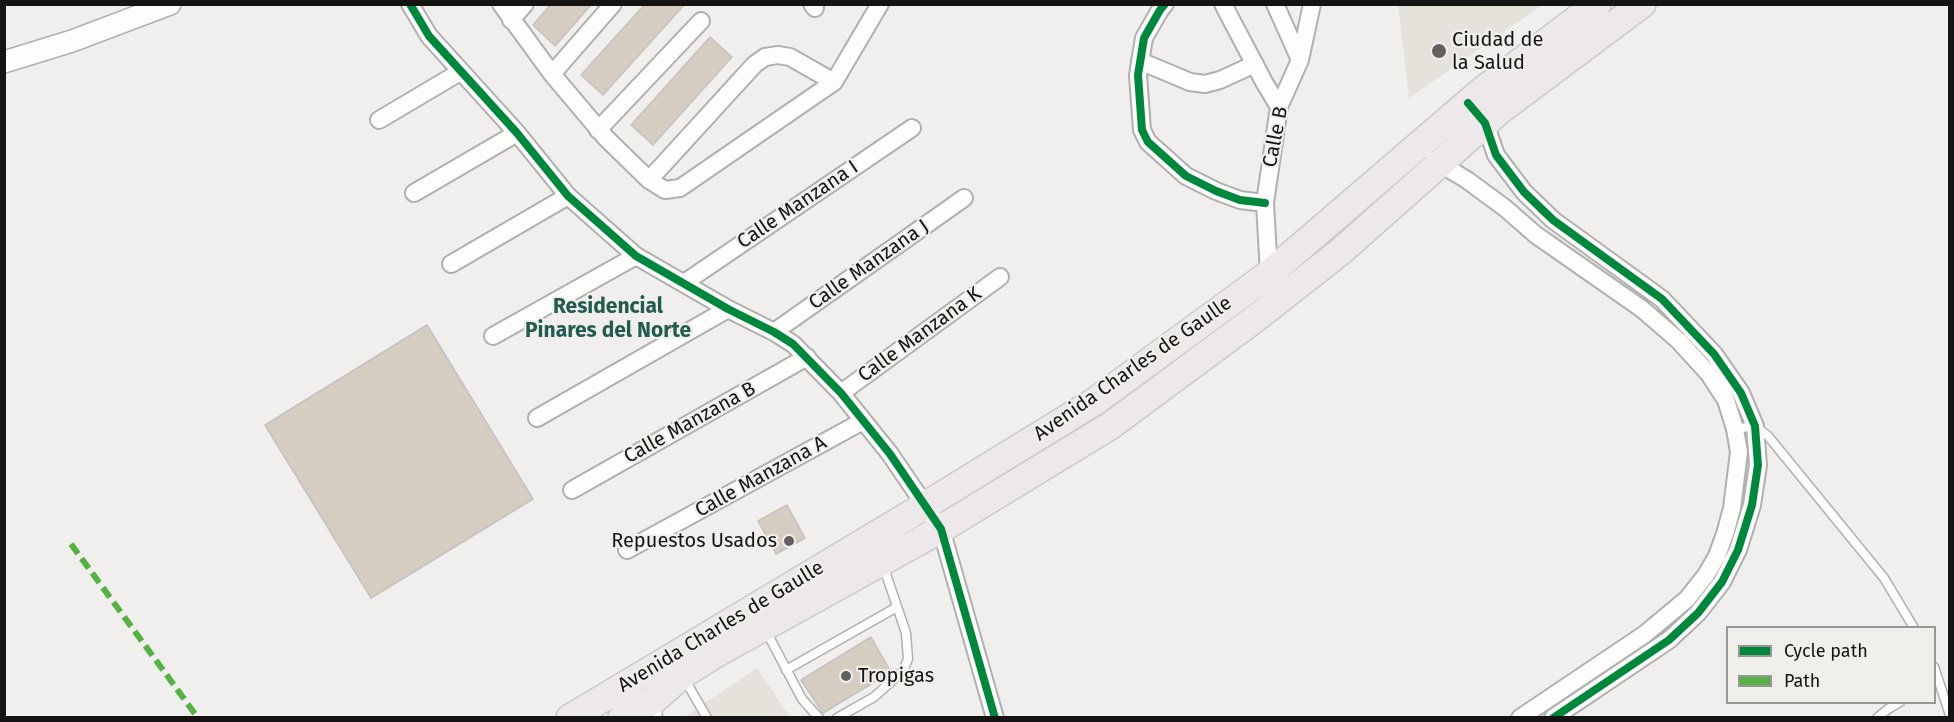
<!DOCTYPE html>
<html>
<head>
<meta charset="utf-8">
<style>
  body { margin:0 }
  #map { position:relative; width:1954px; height:722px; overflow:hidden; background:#f0efed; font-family:"Fira Sans",sans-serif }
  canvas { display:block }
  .frame { position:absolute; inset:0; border:6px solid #151413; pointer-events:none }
  .legend { position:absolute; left:1726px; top:626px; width:210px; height:78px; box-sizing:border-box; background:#f1efec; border:2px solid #999795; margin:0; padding:8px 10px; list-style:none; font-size:18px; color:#151413 }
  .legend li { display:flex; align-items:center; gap:12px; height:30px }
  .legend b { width:30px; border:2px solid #999795 }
</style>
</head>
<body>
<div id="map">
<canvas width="1954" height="722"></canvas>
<div class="frame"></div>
<ul class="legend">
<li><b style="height:8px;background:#00873e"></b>Cycle path</li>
<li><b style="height:8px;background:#55b144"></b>Path</li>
</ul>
</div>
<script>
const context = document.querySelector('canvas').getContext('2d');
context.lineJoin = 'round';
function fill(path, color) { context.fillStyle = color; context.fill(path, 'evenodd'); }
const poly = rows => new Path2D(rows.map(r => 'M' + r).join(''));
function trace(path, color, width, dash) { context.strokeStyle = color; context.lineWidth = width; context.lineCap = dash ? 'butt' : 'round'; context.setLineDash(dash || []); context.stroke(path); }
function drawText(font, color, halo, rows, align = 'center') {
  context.font = font + ' "Fira Sans",sans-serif'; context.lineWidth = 4.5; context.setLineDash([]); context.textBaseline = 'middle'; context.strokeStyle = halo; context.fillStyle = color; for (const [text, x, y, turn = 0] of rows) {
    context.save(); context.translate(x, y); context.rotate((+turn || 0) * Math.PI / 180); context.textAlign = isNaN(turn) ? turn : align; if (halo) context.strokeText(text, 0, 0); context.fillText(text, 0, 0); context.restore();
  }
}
const built = poly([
  [1398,4,1542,4,1542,5,1409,98],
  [757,668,790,717,688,718,687,715]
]);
const building = poly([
  [551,4,592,4,555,46,533,25,551,4],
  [645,4,685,4,603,95,581,75,645,4],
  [710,37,732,57,653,145,631,125,710,37],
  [427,325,533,499,371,598,265,425,427,325],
  [787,505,805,538,776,554,758,521,787,505],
  [871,637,891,672,823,713,801,680,871,637]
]);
const service = poly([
  [1735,429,1755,426,1768,436,1884,578,1914,628],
  [765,629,802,699,819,718],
  [1934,667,1950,715],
  [786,670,897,607],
  [684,678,707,718],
  [656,702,658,718],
  [837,718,874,697,903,671,908,659,906,633,883,565],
  [1877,718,1888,709,1900,702]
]);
const minor = poly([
  [410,4,429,36,517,133,568,196,636,256,728,309,774,332,793,344,841,393,890,454,941,529,995,718],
  [501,4,552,74,606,138,649,180,665,190,680,188,834,82,880,4],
  [812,4,815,8],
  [1165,4,1160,10,1144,38,1138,75,1142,130,1148,142,1186,176,1216,191,1240,200,1265,203],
  [1223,4,1264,82,1279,107],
  [1275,4,1300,60],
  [511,20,525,4],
  [1140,61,1190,82,1205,84,1220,80,1255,64],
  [552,74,613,4],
  [1480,117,1485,123,1496,155,1524,192,1553,220,1662,299,1714,354,1741,393,1755,426,1758,465,1752,505,1738,550,1722,582,1698,613,1669,640,1553,718],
  [379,120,460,72],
  [598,130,701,21],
  [1434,160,1467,180,1505,208,1536,235,1642,309,1679,341,1709,374,1726,400,1735,429,1739,452,1732,508,1725,534,1717,556,1706,575,1687,599,1645,634,1520,718],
  [649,180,755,64,765,57,778,55,790,57,834,82],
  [414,193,517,133],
  [451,264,568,196],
  [1269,274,1265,203,1279,107,1300,60,1312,4],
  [684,283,912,128],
  [774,332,964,198],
  [493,336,636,256],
  [841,393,1000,277],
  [537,418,728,309],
  [572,490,807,357],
  [627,550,863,421]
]);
const tertiary = poly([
  [4,62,72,41,170,4]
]);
const primary = poly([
  [570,718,926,505,1094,402,1269,274,1482,91,1597,4],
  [622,718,655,699,682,675,712,656,941,529,1110,426,1256,318,1340,252,1499,111,1642,4]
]);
const quiet = poly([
  [71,544,198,718]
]);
const cycleway = poly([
  [410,4,429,36,517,133,568,196,636,256,728,309,774,332,793,344,841,393,890,454,941,529,995,718],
  [1165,4,1160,10,1144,38,1138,75,1142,130,1148,142,1186,176,1216,191,1240,200,1265,203],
  [1468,103,1485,123,1496,155,1524,192,1553,220,1662,299,1714,354,1741,393,1755,426,1758,465,1752,505,1738,550,1722,582,1698,613,1669,640,1553,718]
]);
const markers = [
  [1439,51,8,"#62615f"],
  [789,541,6,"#62615f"],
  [846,676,6,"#62615f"]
];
const poiNames = [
  ["Ciudad de",1452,40],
  ["la Salud",1452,63],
  ["Repuestos Usados",777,541,"right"],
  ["Tropigas",858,676]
];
const streetNames = [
  ["Calle B",1276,137,-79],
  ["Calle Manzana I",798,205,-34],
  ["Calle Manzana J",869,265,-35],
  ["Calle Manzana K",920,335,-36],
  ["Avenida Charles de Gaulle",1133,369,-35],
  ["Calle Manzana B",690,423,-29],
  ["Calle Manzana A",761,477,-29],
  ["Avenida Charles de Gaulle",721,627,-31]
];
const neighbourhoodNames = [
  ["Residencial",608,307],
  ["Pinares del Norte",608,331]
];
fill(built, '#e5e1db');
fill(building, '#d6cdc2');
trace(building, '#c3c2c1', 1.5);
trace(service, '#b0b0ae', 11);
trace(minor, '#b0b0ae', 20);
trace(tertiary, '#b0b0ae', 24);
trace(primary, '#cbcac9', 30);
trace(service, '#fdfdfc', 8);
trace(minor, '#fdfdfc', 16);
trace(tertiary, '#fdfdfc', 21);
trace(primary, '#ede8e9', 27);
trace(quiet, '#55b144', 6, [12, 6]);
trace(cycleway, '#00873e', 8);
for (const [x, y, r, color] of markers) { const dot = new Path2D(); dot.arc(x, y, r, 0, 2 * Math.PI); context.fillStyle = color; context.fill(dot); trace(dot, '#f1efec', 2); }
drawText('20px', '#151413', '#f1efec', poiNames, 'left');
drawText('20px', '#151413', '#f1efec', streetNames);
drawText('bold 21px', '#245b51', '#f1efec', neighbourhoodNames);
</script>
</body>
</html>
